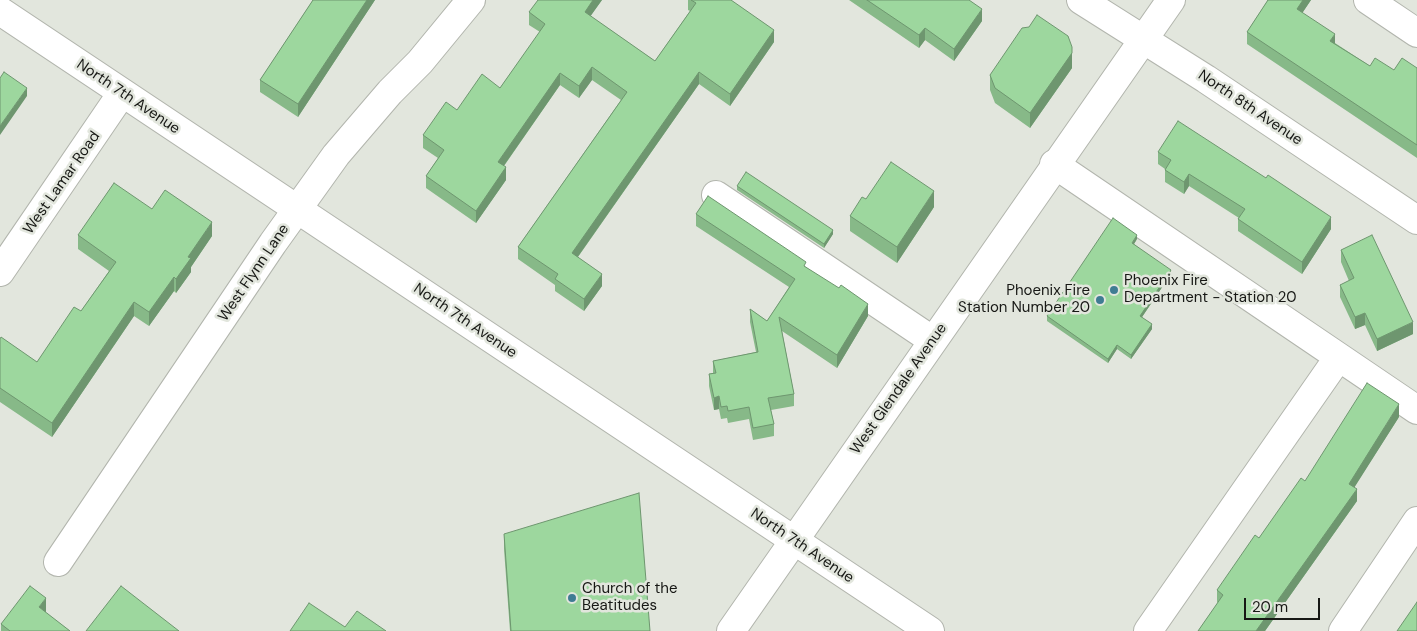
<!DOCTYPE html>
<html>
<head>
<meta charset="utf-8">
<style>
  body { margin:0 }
  #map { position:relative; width:1417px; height:631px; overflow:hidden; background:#e2e6dd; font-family:"DM Sans",sans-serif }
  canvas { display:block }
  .scale { position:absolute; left:1244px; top:598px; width:76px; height:22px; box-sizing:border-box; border:2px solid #171815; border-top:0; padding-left:6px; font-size:15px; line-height:18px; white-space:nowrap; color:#171815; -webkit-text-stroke:4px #e2e6dd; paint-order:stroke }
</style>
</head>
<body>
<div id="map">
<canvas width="1417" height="631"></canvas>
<div class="scale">20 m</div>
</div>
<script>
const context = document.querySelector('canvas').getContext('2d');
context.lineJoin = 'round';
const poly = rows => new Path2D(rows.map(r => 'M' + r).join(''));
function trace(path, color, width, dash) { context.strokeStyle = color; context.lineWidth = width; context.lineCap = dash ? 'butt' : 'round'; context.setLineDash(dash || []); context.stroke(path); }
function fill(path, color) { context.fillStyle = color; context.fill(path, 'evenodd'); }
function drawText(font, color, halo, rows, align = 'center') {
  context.font = font + ' "DM Sans",sans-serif'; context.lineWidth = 5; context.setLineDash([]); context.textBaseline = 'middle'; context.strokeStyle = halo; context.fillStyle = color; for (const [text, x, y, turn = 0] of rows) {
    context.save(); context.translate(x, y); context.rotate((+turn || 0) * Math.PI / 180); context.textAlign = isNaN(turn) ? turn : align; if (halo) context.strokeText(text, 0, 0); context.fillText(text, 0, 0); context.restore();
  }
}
const minor = poly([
  [1081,0,1206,79,1417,220],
  [1368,0,1417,33],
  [1054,164,1417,410],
  [716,195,932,340],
  [0,272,122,93],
  [58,562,273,243,336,155,390,92,420,62,471,0],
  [1148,631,1338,358],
  [1343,631,1417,521]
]);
const major = poly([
  [0,11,930,631],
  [731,631,1171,0]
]);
const wall = poly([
  [313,0,375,0,298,117,260,92,260,80],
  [602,0,590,16,655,61,690,11,688,10,688,0,731,0,774,42,730,106,699,84,578,257,602,286,584,311,555,291,555,285,518,259,518,247,621,100,592,80,579,98,560,85,504,166,506,180,476,223,426,188,426,176,438,158,423,148,423,135,457,110,500,88,540,32,529,25,529,12],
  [849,0,969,0,982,21,954,61,925,40,919,48],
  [1268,0,1311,0,1302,13,1335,43,1370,66,1394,70,1417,68,1417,158,1247,44,1247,32],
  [1072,63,1072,68,1030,128,995,103,990,90,990,75],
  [1158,152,1331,229,1302,274,1238,231,1238,219,1239,218,1189,186,1184,194,1165,182,1165,169,1158,164],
  [737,186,833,234,824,248,737,190],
  [866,199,934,207,897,263,850,231,850,216],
  [152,209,212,236,191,267,191,272,176,293,174,291,149,326,134,316,52,437,0,402,0,339,37,362,81,311,109,271,78,249,78,235],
  [696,214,806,267,868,316,837,368,782,331,794,394,794,406,771,410,774,424,774,436,753,440,749,419,728,423,727,418,721,419,719,409,714,410,709,386,709,374,713,373,713,361,756,352,750,322,750,309,767,321,789,287,696,226],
  [1137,239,1134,244,1171,274,1142,317,1152,329,1131,359,1117,349,1108,363,1047,321,1047,316],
  [1341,250,1413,334,1377,351,1365,325,1355,329,1340,297,1340,285,1349,281,1341,262],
  [1399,417,1354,487,1357,501,1265,631,1198,631,1218,603,1217,602,1217,590,1305,481],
  [504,534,650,631,510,631,504,549],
  [46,613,70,631,1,631,1,624]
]);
const shadedWall = poly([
  [367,0,375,0,298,117,298,104],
  [593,0,602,0,585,24,585,12],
  [1303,0,1311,0,1297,21,1297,9],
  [982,9,982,21,954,61,954,49],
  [925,28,925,40,919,48,919,35],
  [774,30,774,42,730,106,730,94],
  [1335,34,1335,46,1330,41],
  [1072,47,1072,68,1030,128,1030,113],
  [592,67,592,80,579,98,579,86],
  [699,72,699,84,572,265,572,253],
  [560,73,560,85,498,174,498,162],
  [27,88,27,96,0,135,0,126],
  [506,167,506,180,476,223,476,211],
  [1189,174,1189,186,1184,194,1184,182],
  [934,191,934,207,897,263,897,247],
  [1331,217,1331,229,1302,274,1302,262],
  [212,222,212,236,191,267,191,272,176,293,176,279,188,257],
  [833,230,833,234,824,248,824,244],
  [1137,235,1137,239,1132,247,1132,243],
  [1171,270,1171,274,1140,320,1140,316],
  [602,274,602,286,584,311,584,299],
  [174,277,174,291,149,326,149,312],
  [134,302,134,316,52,437,52,423],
  [868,304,868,316,837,368,837,355],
  [1365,313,1365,325,1355,329,1355,317],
  [1413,322,1413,334,1377,351,1377,339],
  [1152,324,1152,329,1131,359,1131,355],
  [1117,345,1117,349,1108,363,1108,359],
  [719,396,719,409,714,410,714,398],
  [1399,404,1399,417,1349,496,1349,484],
  [1357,489,1357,501,1265,631,1256,631],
  [46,598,46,613,39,607]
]);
const building = poly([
  [313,0,367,0,298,104,260,80,313,0],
  [538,0,593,0,585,12,655,61,696,3,691,0,731,0,774,30,730,94,699,72,572,253,602,274,584,299,555,279,558,274,518,247,627,92,592,67,579,86,560,73,498,162,506,167,476,211,426,176,444,150,423,135,446,102,457,110,482,74,500,88,545,24,529,12,538,0],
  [867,0,969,0,982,9,954,49,925,28,919,35,867,0],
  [1268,0,1303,0,1297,9,1335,34,1330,41,1370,66,1375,58,1394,70,1402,58,1417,68,1417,145,1247,32,1268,0],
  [1037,15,1068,36,1072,47,1072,53,1030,113,995,88,990,75,1022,28,1029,27,1037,15],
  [4,72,27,88,0,126,0,78,4,72],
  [1178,121,1266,178,1268,175,1331,217,1302,262,1238,219,1245,209,1189,174,1184,182,1165,170,1171,160,1158,152,1178,121],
  [891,162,934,191,897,247,850,216,862,197,866,199,891,162],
  [746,172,833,230,824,244,737,186,746,172],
  [114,183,152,209,165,190,212,222,188,257,191,258,176,279,174,277,149,312,134,302,52,423,0,388,0,339,1,337,37,362,74,307,81,311,116,262,78,235,114,183],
  [708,196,806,262,804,266,839,288,841,285,868,304,837,355,779,317,794,394,768,398,774,424,753,428,749,407,728,411,727,406,721,407,719,396,714,398,709,374,716,373,713,361,758,352,750,309,767,321,795,279,696,214,708,196],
  [1113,218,1137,235,1132,243,1171,270,1140,316,1152,324,1131,355,1117,345,1108,359,1047,316,1113,218],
  [1372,235,1413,322,1377,339,1365,313,1355,317,1340,285,1354,278,1341,250,1372,235],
  [1367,383,1399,404,1349,484,1357,489,1256,631,1198,631,1223,595,1217,590,1255,535,1259,538,1301,478,1305,481,1367,383],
  [639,493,650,631,511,631,504,534,639,493],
  [30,586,46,598,39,607,70,631,10,631,1,624,30,586],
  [121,586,179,631,86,631,121,586],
  [1417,602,1417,631,1397,631,1417,602],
  [309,603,345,627,357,611,386,631,290,631,309,603]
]);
const markers = [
  [1114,290,5,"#3f7c93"],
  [1100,300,5,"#3f7c93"],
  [572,598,5,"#3f7c93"]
];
const streetNames = [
  ["North 7th Avenue",128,97,34],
  ["North 8th Avenue",1250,108,34],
  ["West Lamar Road",62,183,-55],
  ["West Flynn Lane",254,273,-56],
  ["North 7th Avenue",465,321,34],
  ["West Glendale Avenue",899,389,-55],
  ["North 7th Avenue",802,546,34]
];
const poiNames = [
  ["Phoenix Fire",1124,281],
  ["Department - Station 20",1124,298],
  ["Phoenix Fire",1090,291,"right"],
  ["Station Number 20",1090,308,"right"],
  ["Church of the",582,589],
  ["Beatitudes",582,606]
];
trace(minor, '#b2b5ad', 30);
trace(major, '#b2b5ad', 30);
trace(minor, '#fff', 28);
trace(major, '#fff', 28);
fill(wall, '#87b988');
fill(shadedWall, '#6e966f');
fill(building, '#9dd79e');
trace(building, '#6e966f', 1);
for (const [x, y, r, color] of markers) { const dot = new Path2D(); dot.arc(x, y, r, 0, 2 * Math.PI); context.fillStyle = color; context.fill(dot); trace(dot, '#e2e6dd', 2); }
drawText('15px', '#171815', '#e2e6dd', streetNames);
drawText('15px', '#171815', '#e2e6dd', poiNames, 'left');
</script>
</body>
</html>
